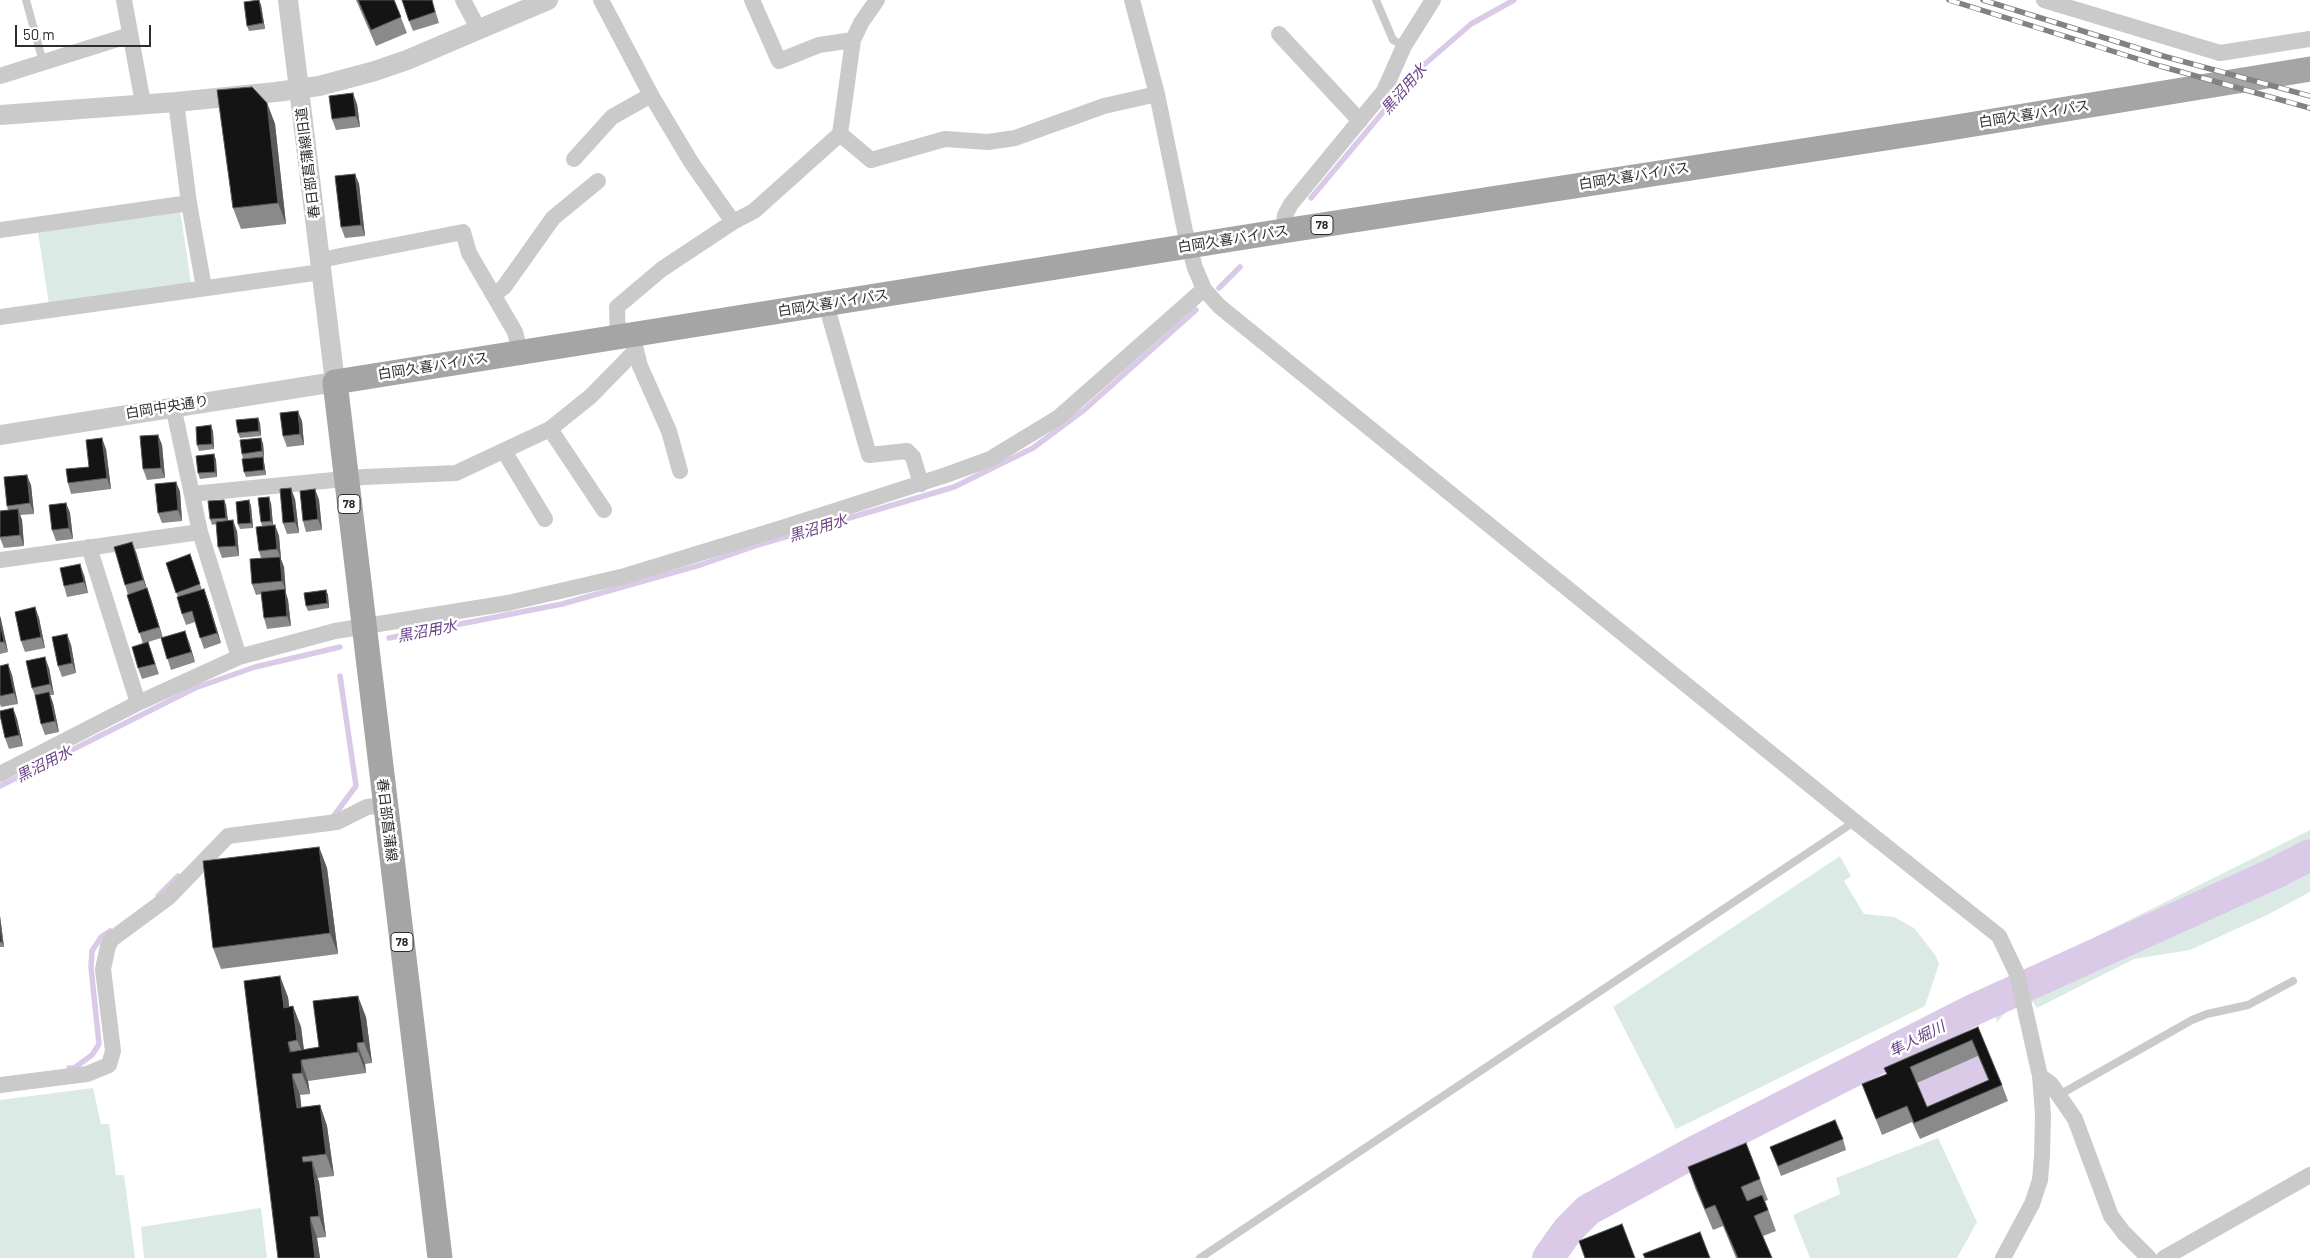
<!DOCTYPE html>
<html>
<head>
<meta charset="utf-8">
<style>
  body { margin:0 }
  #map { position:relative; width:2310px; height:1258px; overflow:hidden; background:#fff; font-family:Barlow,sans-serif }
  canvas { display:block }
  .scale { position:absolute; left:15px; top:25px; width:136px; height:22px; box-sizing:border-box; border:2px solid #2d2d2d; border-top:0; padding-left:6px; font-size:15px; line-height:18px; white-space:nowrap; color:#2d2d2d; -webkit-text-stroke:4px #fff; paint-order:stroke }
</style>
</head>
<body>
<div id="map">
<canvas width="2310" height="1258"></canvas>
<div class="scale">50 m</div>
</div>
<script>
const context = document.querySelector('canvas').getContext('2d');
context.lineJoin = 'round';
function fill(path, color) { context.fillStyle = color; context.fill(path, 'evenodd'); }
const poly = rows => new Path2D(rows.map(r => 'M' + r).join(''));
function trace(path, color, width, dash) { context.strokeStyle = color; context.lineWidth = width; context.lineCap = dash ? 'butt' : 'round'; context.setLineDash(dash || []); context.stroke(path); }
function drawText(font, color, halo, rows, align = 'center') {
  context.font = font + ' Barlow,"Noto Sans JP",sans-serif'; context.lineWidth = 5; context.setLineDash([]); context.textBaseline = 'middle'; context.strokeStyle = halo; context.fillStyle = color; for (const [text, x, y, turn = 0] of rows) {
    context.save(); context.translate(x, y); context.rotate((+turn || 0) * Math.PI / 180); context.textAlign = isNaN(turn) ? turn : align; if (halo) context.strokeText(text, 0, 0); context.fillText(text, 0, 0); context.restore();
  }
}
const green = poly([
  [180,210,191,283,49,305,38,232],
  [2310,830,2310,892,2267,915,2190,950,2134,959,2037,1008,2033,1002,2009,1009,1997,1022,1988,994,2027,976,2031,969],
  [1840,856,1851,876,1844,881,1864,914,1894,917,1914,928,1936,956,1939,964,1925,1006,1676,1129,1613,1007],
  [93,1088,101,1124,109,1124,116,1175,124,1175,135,1258,0,1258,0,1100],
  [1938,1138,1977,1222,1957,1258,1810,1258,1793,1215,1840,1194,1836,1178],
  [261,1208,267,1258,144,1258,141,1227]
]);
const water = poly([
  [1978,1056,1995,1096,1933,1123,1916,1083]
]);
const stream = poly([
  [1311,198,1419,69,1471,24,1514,0],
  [1219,288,1240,267],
  [389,638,562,604,700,565,761,544,954,487,1033,448,1084,410,1196,310],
  [0,786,195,688,255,667,340,647],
  [333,817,356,786,340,676],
  [158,896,178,876],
  [69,1068,74,1068,92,1055,99,1044,91,967,92,951,101,937,110,931]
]);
const river = poly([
  [1548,1258,1568,1230,1588,1210,1696,1151,1973,1010,2275,873,2310,855]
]);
const service = poly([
  [26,0,43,62],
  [1376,0,1393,40,1404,46],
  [2059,1095,2192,1020,2207,1014,2248,1005,2293,981],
  [1200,1258,1848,826,1853,820]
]);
const minor = poly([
  [124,0,143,103],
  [463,0,479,30],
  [601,0,651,95,691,162,733,222],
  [752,0,779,61,819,45,853,40],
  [1132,0,1157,94,1185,231,1195,268,1204,289,1219,306,1853,820,1999,936,2017,974,2040,1076,2043,1115,2042,1156,2040,1180,2032,1204,2003,1258],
  [2044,0,2220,53,2310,39],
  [1279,34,1360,121],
  [0,76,130,35],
  [176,102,189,203,204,288],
  [840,134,853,40,861,23,877,0],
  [574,159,612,117,651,95],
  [0,230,189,203],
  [1283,231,1285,215,1291,204,1384,91,1404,46,1433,0],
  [320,260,463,232,469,253,515,332,520,352],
  [495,294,504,287,553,218,598,181],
  [826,304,869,455,907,451,913,457,921,484],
  [0,317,321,272],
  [618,337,617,307,662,269,733,222,754,211,840,134,871,160,945,139,988,142,1015,138,1104,106,1157,94],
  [634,342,640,366,669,431,680,471],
  [173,406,200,532,239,657],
  [550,429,604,510],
  [504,451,545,519],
  [192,494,364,477,456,473,550,429,591,396,635,351],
  [89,547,138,703],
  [0,560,200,532],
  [0,774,138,703,239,657,335,631,508,603,625,576,782,528,946,475,990,459,1059,417,1204,289],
  [2040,1076,2051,1084,2075,1119,2111,1216,2124,1233,2149,1258],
  [0,1085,87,1074,109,1065,113,1051,103,969,108,946,112,939,169,897,228,836,337,822,367,807,385,805],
  [2164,1258,2310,1175]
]);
const tertiary = poly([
  [0,115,176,102,276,92,319,86,375,71,407,60,548,0],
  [0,435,335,382,288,0]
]);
const primary = poly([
  [440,1258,335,382,1283,231,1938,130,2310,69]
]);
const rail = poly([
  [1949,0,2160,66,2310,108],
  [1983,0,2163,56,2310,96]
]);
const wall = poly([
  [259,0,261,5,265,29,249,31,247,26],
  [356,0,394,0,407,33,376,46],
  [432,0,439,23,413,31,409,21],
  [267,103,275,124,286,224,241,229,233,208],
  [357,104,360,127,336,130,332,119],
  [355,174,359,184,365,236,345,238,341,227],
  [258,418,260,423,261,436,240,438,238,433],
  [302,421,304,445,287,447,283,436],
  [213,431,214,449,199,451,197,445],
  [158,435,162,445,165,478,147,480,143,469],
  [263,443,264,457,263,457,264,462,266,475,246,477,244,472,243,459,242,454],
  [106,449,111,489,71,494,68,483,89,467],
  [214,454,216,460,217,477,200,479,198,473],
  [176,482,180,492,182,521,162,523,158,513],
  [31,485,34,514,20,515,22,520,24,546,4,548,0,538,0,511,8,510,7,506],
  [315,489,319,500,322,530,306,532,303,521],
  [295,499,299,533,287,534,283,523],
  [224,500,226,505,228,521,237,531,239,556,222,558,218,547,216,524,212,525,210,519],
  [249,500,251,506,253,528,240,529,238,524],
  [66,503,70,513,73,539,56,541,52,530],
  [271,503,273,525,275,525,279,536,281,559,284,567,285,592,288,600,291,626,267,629,264,618,261,594,256,595,252,584,261,558,259,551,262,526,261,522],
  [136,552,147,589,147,588,151,599,163,638,189,642,195,662,171,670,161,638,148,642,159,674,142,679,138,668,143,644,125,585],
  [190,554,202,590,204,589,208,600,221,643,204,649,195,622,186,625,182,614,178,597,166,563],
  [84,575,88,593,67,597,64,586],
  [326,590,328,595,329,608,308,611,306,606],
  [35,607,39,618,45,648,25,652,21,641],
  [0,616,8,652,0,654],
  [67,634,71,645,76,673,62,677,58,666],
  [8,664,12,675,18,704,1,707,0,704,0,666],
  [49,668,54,695,50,695,53,703,59,732,45,735,41,724,36,698,32,688],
  [13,708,17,719,23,746,9,749,5,738],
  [319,847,327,868,338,954,221,969,213,948],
  [0,916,4,947,0,947],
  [288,997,289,1007,293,1006,301,1027,304,1050,319,1047,366,1017,372,1063,365,1064,366,1073,308,1081,310,1094,300,1095,301,1107,320,1105,327,1126,334,1176,317,1178,319,1182,326,1237,317,1238,320,1258,278,1258],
  [1978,1027,2002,1085,2008,1101,1920,1139,1912,1122,1882,1135,1862,1084,1887,1074],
  [1978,1056,1988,1080,1927,1107,1917,1083],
  [1843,1139,1846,1150,1781,1176,1770,1147],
  [1688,1167,1760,1179,1768,1200,1765,1201,1776,1231,1763,1236,1772,1258,1736,1258,1723,1226,1713,1230,1695,1188]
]);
const shadedWall = poly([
  [259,0,261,5,265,29,263,23],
  [353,93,357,104,360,127,356,116],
  [267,103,275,124,286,224,278,203],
  [355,174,359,184,365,236,361,225],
  [298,411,302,421,304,445,300,434],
  [258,418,260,423,261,436,259,431],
  [211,425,213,431,214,449,212,444],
  [158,435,162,445,165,478,161,468],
  [102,438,106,449,111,489,107,478],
  [261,438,263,443,264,457,262,451],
  [214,454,216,460,217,477,215,472],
  [263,457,264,462,266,475,264,470],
  [27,475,31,485,34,514,30,503],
  [176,482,180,492,182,521,178,510],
  [291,488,295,499,299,533,295,522],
  [315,489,319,500,322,530,318,519],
  [269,497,271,503,273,526,271,521],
  [224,500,226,505,228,523,226,518],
  [249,500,251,506,253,528,251,523],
  [66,503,70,513,73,539,69,528],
  [18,509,22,520,24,546,20,535],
  [233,520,237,531,239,556,236,546],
  [275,525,279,536,281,559,277,549],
  [132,542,136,552,147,590,143,580],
  [280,557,284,567,286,592,282,581],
  [80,564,84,575,88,593,84,582],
  [147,588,151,599,163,638,159,627],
  [204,589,208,600,221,643,217,633],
  [285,589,288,600,291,626,287,616],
  [326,590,328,595,329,608,327,603],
  [35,607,39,618,45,648,41,637],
  [0,616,1,619,8,652,4,642,0,622],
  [185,631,189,642,195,662,191,652],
  [67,634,71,645,76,673,72,663],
  [45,657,49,668,54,695,50,684],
  [8,664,12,675,18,704,14,693],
  [49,692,53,703,59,732,55,721],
  [13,708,17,719,23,746,19,735],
  [319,847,327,868,338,954,330,933],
  [0,916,4,947,2,942,0,927],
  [280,976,288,997,292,1029,284,1008],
  [358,996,366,1017,372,1063,364,1042],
  [293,1006,301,1027,305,1059,297,1040],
  [288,1042,296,1063,290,1052],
  [357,1043,365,1064,366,1073,358,1052],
  [301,1060,308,1081,310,1094,302,1073],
  [292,1074,300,1095,304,1129,297,1108],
  [320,1105,327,1126,334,1176,326,1154],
  [312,1161,319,1182,326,1237,319,1216],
  [310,1217,317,1238,320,1258,315,1258]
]);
const building = poly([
  [259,0,263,23,247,26,244,2,259,0],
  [358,0,394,0,401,17,371,30,358,0],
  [402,0,432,0,435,12,409,21,402,0],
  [252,87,267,103,278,203,233,208,217,90,252,87],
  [353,93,356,116,332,119,329,96,353,93],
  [355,174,361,225,341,227,335,176,355,174],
  [298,411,300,434,283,436,280,413,298,411],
  [258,418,259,431,238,433,236,420,258,418],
  [211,425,212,444,197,445,196,427,211,425],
  [158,435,161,468,143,469,140,436,158,435],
  [102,438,107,478,68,483,66,469,89,467,86,440,102,438],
  [261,438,262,451,242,454,240,440,261,438],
  [214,454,215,472,198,473,196,456,214,454],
  [263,457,264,470,244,472,242,459,263,457],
  [27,475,30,503,7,506,4,477,27,475],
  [176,482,178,510,158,513,155,484,176,482],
  [291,488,295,522,283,523,280,489,291,488],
  [315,489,318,519,303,521,300,491,315,489],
  [269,497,271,521,261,522,258,498,269,497],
  [224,500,226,518,210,519,208,501,224,500],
  [249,500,251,523,238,524,236,502,249,500],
  [66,503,69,528,52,530,49,505,66,503],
  [18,509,20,535,0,537,0,511,18,509],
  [233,520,236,546,218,547,216,522,233,520],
  [275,525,277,549,259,551,256,527,275,525],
  [132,542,143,580,125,585,114,547,132,542],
  [190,554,200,584,176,593,166,563,190,554],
  [280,557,282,581,252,584,250,559,280,557],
  [80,564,84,582,64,586,60,568,80,564],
  [147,588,159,627,139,633,127,595,147,588],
  [204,589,217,633,200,638,192,611,182,614,177,597,204,589],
  [285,589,287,616,264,618,261,592,285,589],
  [326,590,327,603,306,606,304,593,326,590],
  [35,607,41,637,21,641,15,612,35,607],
  [0,622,4,642,0,642,0,622],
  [185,631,191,652,167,659,161,638,185,631],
  [67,634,72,663,58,666,52,637,67,634],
  [148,642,155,664,138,668,132,647,148,642],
  [45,657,50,684,32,688,26,661,45,657],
  [8,664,14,693,0,696,0,666,8,664],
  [49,692,55,721,41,724,35,695,49,692],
  [13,708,19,735,5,738,0,715,0,711,13,708],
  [319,847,330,933,213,948,203,861,319,847],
  [0,927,2,942,0,942,0,927],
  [280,976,284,1008,293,1006,297,1040,288,1042,290,1052,319,1047,313,1001,358,996,364,1042,357,1043,358,1052,301,1060,302,1073,292,1074,297,1108,320,1105,326,1154,302,1157,303,1162,312,1161,319,1216,310,1217,315,1258,278,1258,244,981,280,976],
  [1978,1027,2002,1085,1914,1123,1907,1106,1876,1119,1862,1084,1887,1074,1884,1068,1978,1027],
  [1972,1040,1989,1080,1927,1107,1910,1067,1972,1040],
  [1835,1120,1843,1139,1778,1166,1770,1147,1835,1120],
  [1746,1143,1760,1179,1741,1187,1747,1201,1762,1195,1768,1210,1754,1216,1772,1258,1738,1258,1715,1205,1705,1209,1688,1167,1746,1143],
  [1622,1224,1635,1258,1585,1258,1579,1241,1622,1224],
  [1700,1232,1710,1258,1645,1258,1643,1254,1700,1232]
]);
const shields = [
  [1322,225,22],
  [349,504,22],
  [402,942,22]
];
const shieldNames = [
  ["78",1322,225],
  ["78",349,504],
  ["78",402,942]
];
const streetNames = [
  ["白岡久喜バイパス",2034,114,-9],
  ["春日部菖蒲線旧道",308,163,-97],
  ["白岡久喜バイパス",1634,176,-9],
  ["白岡久喜バイパス",1233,239,-9],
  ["白岡久喜バイパス",833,303,-9],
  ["白岡久喜バイパス",433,366,-9],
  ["白岡中央通り",167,407,-9],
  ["春日部菖蒲線",387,820,83]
];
const waterNames = [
  ["黒沼用水",1404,89,-49],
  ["黒沼用水",818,528,-17],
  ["黒沼用水",427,631,-11],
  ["黒沼用水",44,764,-27],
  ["隼人堀川",1917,1039,-27]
];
fill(green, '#dceae5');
fill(water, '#dacae8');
trace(stream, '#dacae8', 5.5);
trace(river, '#dacae8', 32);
trace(service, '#cacaca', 8);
trace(minor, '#cacaca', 16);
trace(tertiary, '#cacaca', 20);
trace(primary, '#a5a5a5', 25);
trace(rail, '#828282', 5.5);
trace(rail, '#fff', 4, [11]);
fill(wall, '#8a8a8a');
fill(shadedWall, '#5a5a5a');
fill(building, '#141414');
trace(building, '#5a5a5a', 1);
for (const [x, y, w] of shields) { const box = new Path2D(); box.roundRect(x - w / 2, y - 9.5, w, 19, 4); context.fillStyle = '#fff'; context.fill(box); trace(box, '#2d2d2d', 1); }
drawText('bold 12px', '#2d2d2d', null, shieldNames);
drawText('14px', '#2d2d2d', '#fff', streetNames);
drawText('italic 15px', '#694288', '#fff', waterNames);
</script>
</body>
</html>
